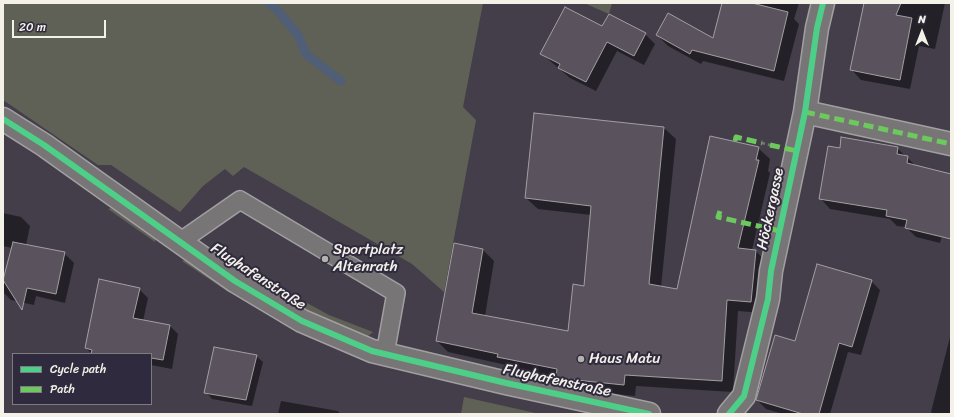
<!DOCTYPE html>
<html>
<head>
<meta charset="utf-8">
<style>
  body { margin:0 }
  #map { position:relative; width:954px; height:417px; overflow:hidden; background:#433e49; font-family:Sriracha,sans-serif }
  canvas { display:block }
  .frame { position:absolute; inset:0; border:4px solid #f4f1e8; pointer-events:none }
  .legend { position:absolute; left:12px; top:353px; width:140px; height:52px; box-sizing:border-box; background:#2f2a3d; border:1px solid #7e7a81; margin:0; padding:5px 7px; list-style:none; font-size:12px; color:#f4f1e8 }
  .legend li { display:flex; align-items:center; gap:8px; height:20px }
  .legend b { width:20px; border:1px solid #7e7a81 }
  .north { position:absolute; left:902px; top:12px; width:40px; height:40px; -webkit-text-stroke:3px #2f2a3d; paint-order:stroke; rotate:0deg; font-size:11px; font-weight:700; line-height:16px; text-align:center; color:#f4f1e8 }
  .north::after { content:''; display:block; margin:auto; width:14px; height:18px; background:#f4f1e8; clip-path:polygon(50% 0,100% 100%,50% 72%,0 100%) }
  .scale { position:absolute; left:12px; top:20px; width:94px; height:18px; box-sizing:border-box; border:2px solid #f4f1e8; border-top:0; padding-left:5px; font-size:12px; line-height:14px; white-space:nowrap; color:#f4f1e8; -webkit-text-stroke:3px #2f2a3d; paint-order:stroke }
</style>
</head>
<body>
<div id="map">
<canvas width="954" height="417"></canvas>
<div class="frame"></div>
<ul class="legend">
<li><b style="height:5px;background:#4dcf88"></b>Cycle path</li>
<li><b style="height:5px;background:#6dc95d"></b>Path</li>
</ul>
<div class="north">N</div>
<div class="scale">20 m</div>
</div>
<script>
const context = document.querySelector('canvas').getContext('2d');
context.lineJoin = 'round';
function fill(path, color) { context.fillStyle = color; context.fill(path, 'evenodd'); }
const poly = rows => new Path2D(rows.map(r => 'M' + r).join(''));
function trace(path, color, width, dash) { context.strokeStyle = color; context.lineWidth = width; context.lineCap = dash ? 'butt' : 'round'; context.setLineDash(dash || []); context.stroke(path); }
function drawText(font, color, halo, rows, align = 'center') {
  context.font = font + ' Sriracha,sans-serif'; context.lineWidth = 4; context.setLineDash([]); context.textBaseline = 'middle'; context.strokeStyle = halo; context.fillStyle = color; for (const [text, x, y, turn = 0] of rows) {
    context.save(); context.translate(x, y); context.rotate((+turn || 0) * Math.PI / 180); context.textAlign = isNaN(turn) ? turn : align; if (halo) context.strokeText(text, 0, 0); context.fillText(text, 0, 0); context.restore();
  }
}
const green = poly([
  [3,3,483,3,463,107,476,120,444,292,412,264,244,167,233,176,225,169,203,186,180,212,111,165,98,165,3,100],
  [584,3,612,3,609,14],
  [119,206,156,233,155,242,108,209],
  [192,256,230,283,230,293,182,261],
  [298,298,329,315,373,332,365,339,298,309],
  [464,397,540,414,461,414]
]);
const shadow = poly([
  [723,3,799,3,794,19,799,24,784,81,703,61,701,64,668,46,657,35,714,40],
  [866,3,945,3,935,49,919,46,910,89,861,80,851,69],
  [603,27,645,34,655,44,644,65,617,51,596,91,570,78,542,54],
  [535,114,664,128,676,139,661,287,678,290,758,148,770,159,768,171,770,173,752,250,756,251,767,263,762,313,738,311,733,392,636,386,635,396,569,389,557,377,510,368,506,365,448,352,437,341,483,250,494,261,485,316,569,333,584,287,591,215,538,209,526,198],
  [897,148,917,167,951,175,951,237,942,235,940,243,916,237,906,227,897,226,890,219,830,209,820,198,841,149],
  [3,213,21,217,30,226,26,245,64,253,74,263,65,303,36,296,34,305,11,300,3,292,3,284,12,248,3,246],
  [871,281,880,290,861,355,848,352,830,414,783,414,766,409,757,400,796,342],
  [139,289,148,298,143,321,170,326,178,334,172,369,151,365,151,354,92,354,86,348],
  [951,333,951,414,933,414,931,412],
  [256,356,263,362,252,406,212,399,206,392],
  [281,401,338,411,340,414,278,414]
]);
const stream = poly([
  [269,3,278,11,298,35,306,54,341,81]
]);
const building = poly([
  [722,3,752,3,788,12,774,71,692,50,690,54,656,35,668,13,713,38,722,3],
  [864,3,901,3,896,15,912,18,900,80,850,70,864,3],
  [565,7,602,26,609,14,646,33,634,56,607,42,586,82,558,68,560,64,540,54,565,7],
  [534,113,664,127,649,284,677,289,710,136,759,147,756,160,759,160,738,248,756,250,751,302,727,300,722,381,625,375,624,385,556,378,557,369,497,357,498,354,436,341,454,243,483,249,472,313,568,331,573,284,584,286,591,206,525,198,534,113],
  [841,137,898,147,897,154,908,156,907,163,951,174,951,239,905,228,907,220,886,216,887,210,819,199,828,146,840,148,841,137],
  [13,242,65,252,56,294,27,288,22,310,3,280,13,242],
  [817,264,872,280,852,347,839,343,819,414,803,414,756,400,775,335,795,341,817,264],
  [99,279,140,288,133,318,170,325,163,360,151,358,151,354,91,354,92,350,85,348,99,279],
  [214,347,257,355,246,400,204,393,214,347]
]);
const path = poly([
  [762,143,770,145]
]);
const lane = poly([
  [181,241,240,200,396,293,385,354]
]);
const street = poly([
  [805,112,951,144],
  [3,119,44,145,235,281,302,321,372,351,506,383,649,414],
  [729,414,744,396,768,299,771,271,805,112,817,28,823,3]
]);
const quiet = poly([
  [805,112,951,144],
  [735,141,736,137,762,143],
  [770,145,797,151],
  [720,211,718,217,780,231]
]);
const cycleway = poly([
  [3,119,44,145,235,281,302,321,372,351,506,383,649,414],
  [729,414,744,396,768,299,771,271,805,112,817,28,823,3]
]);
const markers = [
  [325,259,4,"#b6b2b0"],
  [581,359,4,"#b6b2b0"]
];
const streetNames = [
  ["Höckergasse",771,209,-78],
  ["Flughafenstraße",258,277,33],
  ["Flughafenstraße",557,381,12]
];
const poiNames = [
  ["Sportplatz",333,250],
  ["Altenrath",333,267],
  ["Haus Matu",589,359]
];
fill(green, '#606156');
fill(shadow, '#0007');
trace(stream, '#505e76', 9);
fill(building, '#5a535d');
trace(building, '#a29fa3', 1);
trace(lane, '#a29fa3', 20);
trace(street, '#a29fa3', 25);
trace(path, '#757377', 2.5, [3, 3]);
trace(lane, '#787577', 17);
trace(street, '#787577', 22);
trace(quiet, '#6dc95d', 5, [10, 5]);
trace(cycleway, '#4dcf88', 6);
for (const [x, y, r, color] of markers) { const dot = new Path2D(); dot.arc(x, y, r, 0, 2 * Math.PI); context.fillStyle = color; context.fill(dot); trace(dot, '#2f2a3d', 1.5); }
drawText('15px', '#f4f1e8', '#2f2a3d', streetNames);
drawText('15px', '#f4f1e8', '#2f2a3d', poiNames, 'left');
</script>
</body>
</html>
